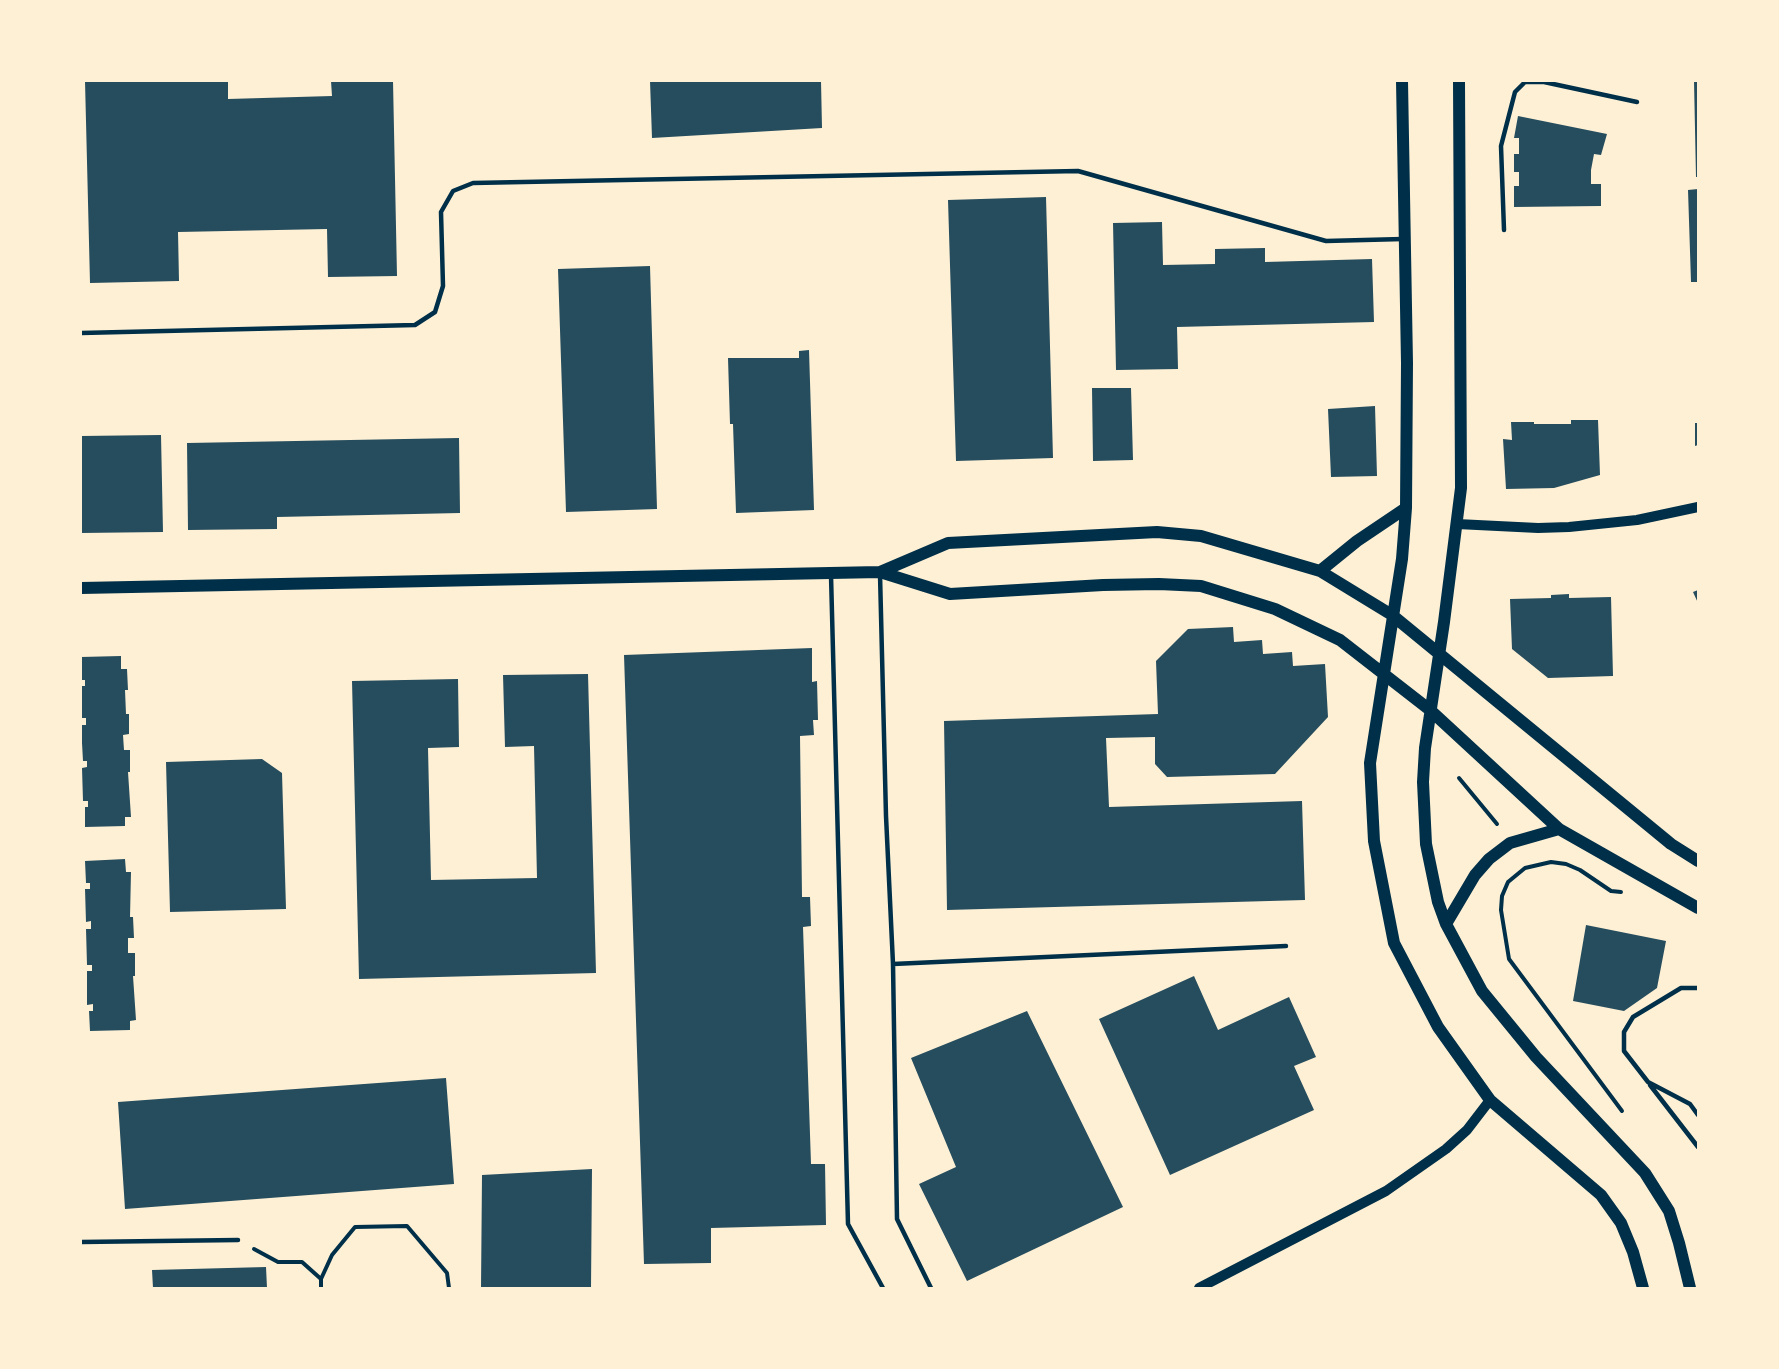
<!DOCTYPE html>
<html>
<head>
<meta charset="utf-8">
<style>
  body { margin:0 }
  #map { position:relative; width:1779px; height:1369px; overflow:hidden; background:#fdf0d5; font-family:Montserrat,sans-serif }
  canvas { display:block }
  .frame { position:absolute; inset:0; border:82px solid #fdf0d5; pointer-events:none }
</style>
</head>
<body>
<div id="map">
<canvas width="1779" height="1369"></canvas>
<div class="frame"></div>
</div>
<script>
const context = document.querySelector('canvas').getContext('2d');
context.lineJoin = 'round';
function fill(path, color) { context.fillStyle = color; context.fill(path, 'evenodd'); }
const poly = rows => new Path2D(rows.map(r => 'M' + r).join(''));
function trace(path, color, width, dash) { context.strokeStyle = color; context.lineWidth = width; context.lineCap = dash ? 'butt' : 'round'; context.setLineDash(dash || []); context.stroke(path); }
const building = poly([
  [85,81,228,81,228,99,332,96,331,81,393,81,397,276,328,277,327,229,178,232,179,281,90,283],
  [650,81,821,81,822,128,652,138],
  [1694,81,1698,81,1698,177,1696,177],
  [1518,116,1607,134,1601,155,1594,154,1591,170,1591,184,1601,184,1601,206,1514,207,1514,186,1519,186,1519,172,1514,172,1514,154,1519,154,1519,138,1514,138],
  [1698,189,1698,282,1691,282,1688,190],
  [1046,197,1053,458,956,461,948,200],
  [1162,222,1163,265,1215,264,1215,249,1265,248,1265,262,1372,259,1374,322,1177,327,1178,369,1116,370,1113,223],
  [650,266,657,509,566,512,558,269],
  [809,350,814,510,736,513,733,424,730,424,728,358,799,358,799,351],
  [1092,388,1131,388,1133,460,1093,461],
  [1375,406,1377,476,1331,477,1328,409],
  [1571,420,1598,420,1600,475,1554,488,1506,489,1503,439,1512,440,1511,422,1534,422,1534,424,1571,424],
  [1695,423,1698,423,1698,445,1695,446],
  [161,435,163,532,81,533,81,436],
  [459,438,460,513,277,517,277,529,188,530,187,443],
  [1698,590,1698,603,1693,592],
  [1569,594,1569,598,1611,597,1613,676,1548,678,1512,649,1510,599,1551,598,1551,595],
  [1233,627,1234,642,1262,640,1263,654,1292,652,1293,666,1325,664,1328,717,1275,774,1167,777,1155,764,1155,737,1106,738,1109,807,1302,801,1305,900,947,910,944,721,1158,714,1156,661,1188,629],
  [812,648,812,682,817,681,818,720,813,720,814,735,800,736,802,897,810,897,811,926,803,927,811,1164,825,1164,826,1225,711,1228,711,1263,644,1264,624,655],
  [121,656,121,669,127,669,128,690,125,690,126,714,129,714,129,734,123,735,124,750,130,750,130,772,128,772,131,817,125,817,125,826,85,827,85,807,88,807,88,801,83,801,82,768,87,767,87,761,83,761,81,725,86,725,86,718,81,718,81,686,85,686,85,680,81,680,81,657],
  [588,674,596,973,359,979,352,681,458,679,459,747,428,748,431,880,537,878,534,746,505,747,503,675],
  [262,759,282,773,286,909,170,912,166,762],
  [125,859,126,872,131,872,130,917,133,917,134,938,128,938,128,953,135,953,135,976,133,976,136,1020,130,1021,130,1030,90,1031,89,1011,93,1011,93,1004,87,1005,87,971,92,971,92,965,87,965,86,929,91,929,91,921,86,922,85,889,90,889,90,883,86,883,85,861],
  [1586,925,1666,941,1657,988,1624,1011,1573,1001],
  [1194,976,1218,1030,1289,997,1316,1057,1294,1066,1314,1110,1170,1175,1099,1019],
  [1027,1011,1123,1207,967,1281,919,1184,956,1167,911,1058],
  [446,1078,454,1184,125,1209,118,1102],
  [592,1169,591,1288,481,1288,482,1175],
  [266,1267,267,1288,153,1288,152,1270]
]);
const path = poly([
  [1459,778,1497,824],
  [1621,892,1611,891,1580,870,1566,864,1551,862,1525,868,1508,882,1502,896,1501,910,1509,959,1622,1111],
  [254,1249,278,1262,302,1262,321,1279],
  [321,1288,321,1279,332,1255,355,1227,407,1226,447,1273,449,1288]
]);
const service = poly([
  [1504,230,1501,146,1515,92,1525,82,1544,82,1637,102],
  [81,333,415,325,435,312,443,286,441,212,453,191,473,183,1078,171,1326,241,1403,239],
  [880,574,886,816,893,964],
  [831,575,848,1224,883,1288],
  [1698,988,1681,988,1633,1017,1624,1032,1624,1051,1648,1082,1690,1104,1698,1115],
  [1650,1085,1698,1147],
  [81,1242,238,1240],
  [931,1288,897,1219,893,964,1286,946]
]);
const tertiary = poly([
  [1457,524,1538,528,1569,527,1637,520,1698,507],
  [1199,1288,1386,1191,1446,1149,1467,1130,1490,1100]
]);
const secondary = poly([
  [1402,81,1407,363,1406,508,1402,559,1370,763,1374,841,1394,943,1438,1027,1490,1100,1601,1195,1621,1223,1633,1252,1643,1288],
  [1459,81,1461,488,1444,622,1425,748,1423,782,1426,844,1438,902,1446,924,1482,991,1536,1057,1645,1173,1669,1211,1679,1243,1690,1288],
  [1320,571,1357,541,1406,508],
  [880,572,948,543,1157,532,1201,536,1320,571,1392,615,1671,844,1698,861],
  [81,588,880,572,950,594,1103,585,1159,584,1201,586,1275,609,1340,640,1430,710,1559,829,1698,908],
  [1446,924,1475,875,1489,859,1510,843,1559,829]
]);
fill(building, '#264d5e');
trace(path, '#003049', 4);
trace(service, '#003049', 4.5);
trace(tertiary, '#003049', 10);
trace(secondary, '#003049', 12);
</script>
</body>
</html>
